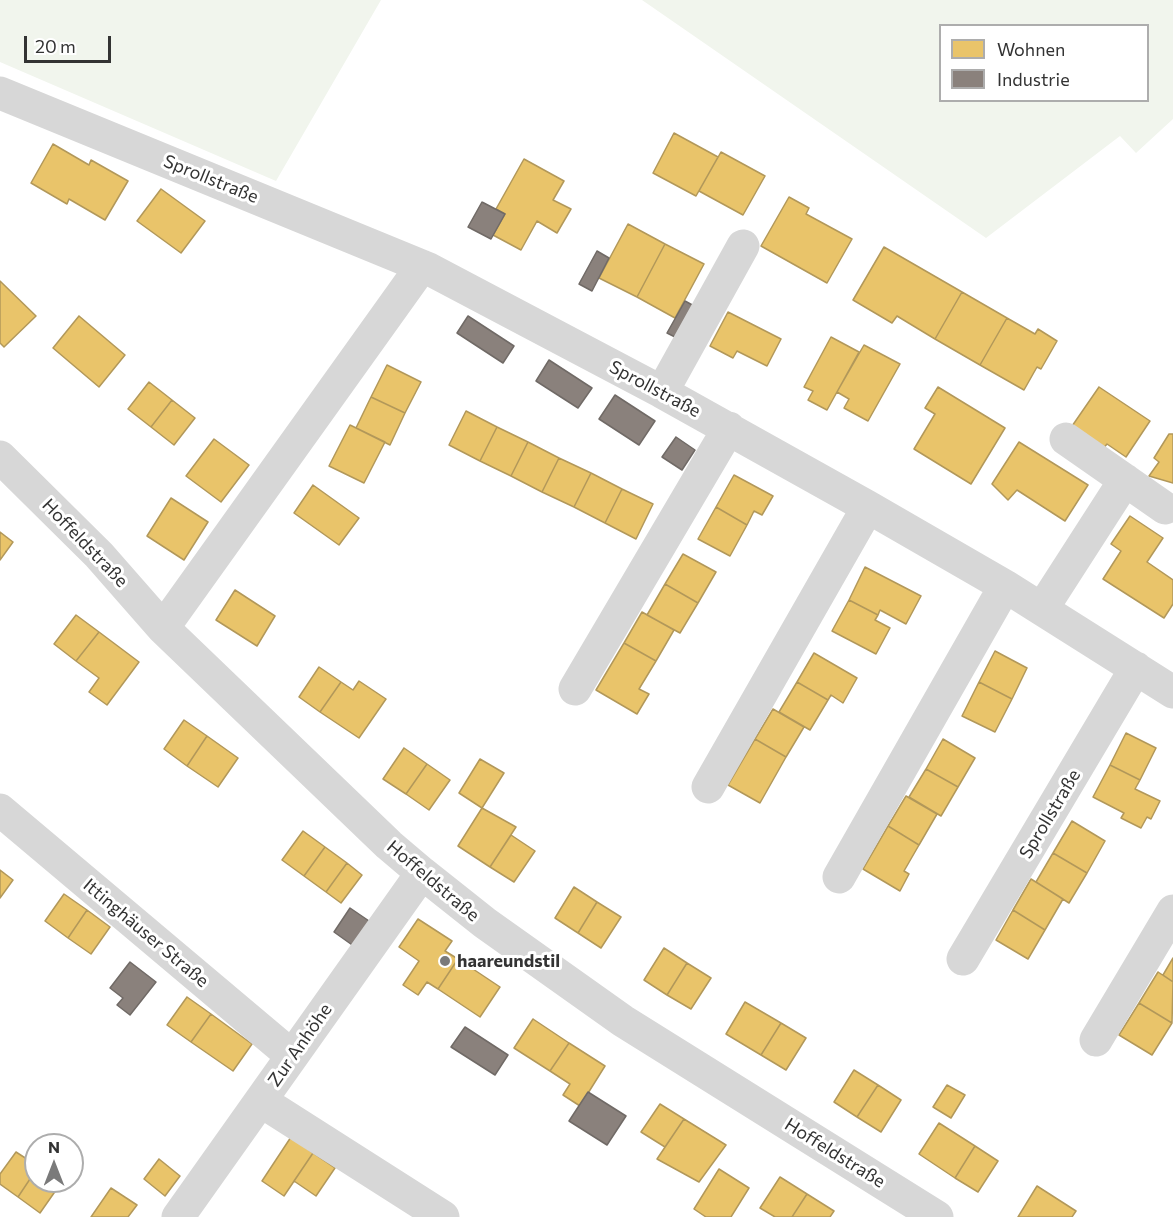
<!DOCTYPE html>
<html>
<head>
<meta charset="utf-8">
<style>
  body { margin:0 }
  #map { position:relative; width:1173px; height:1217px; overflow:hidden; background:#fff; font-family:Commissioner,sans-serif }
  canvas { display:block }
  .legend { position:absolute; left:939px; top:24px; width:210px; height:78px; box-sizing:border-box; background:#fff; border:2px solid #adadad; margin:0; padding:8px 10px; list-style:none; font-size:18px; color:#333 }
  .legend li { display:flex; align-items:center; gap:12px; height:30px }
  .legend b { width:30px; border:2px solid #adadad }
  .north { position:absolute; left:24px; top:1133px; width:60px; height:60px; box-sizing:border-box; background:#fff; border:2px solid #adadad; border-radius:50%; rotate:0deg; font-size:16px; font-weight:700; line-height:24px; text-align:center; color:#333 }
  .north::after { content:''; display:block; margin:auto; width:21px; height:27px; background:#7a7a7a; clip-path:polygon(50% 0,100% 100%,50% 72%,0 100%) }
  .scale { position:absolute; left:24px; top:36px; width:87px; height:27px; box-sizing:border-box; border:3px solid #333; border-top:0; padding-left:8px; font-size:18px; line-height:21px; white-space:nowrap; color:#333; -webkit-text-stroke:4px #fff; paint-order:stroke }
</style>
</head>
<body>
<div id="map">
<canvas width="1173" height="1217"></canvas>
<ul class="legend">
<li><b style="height:16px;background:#e9c46a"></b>Wohnen</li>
<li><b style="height:16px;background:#8a817c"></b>Industrie</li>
</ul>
<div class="north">N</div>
<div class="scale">20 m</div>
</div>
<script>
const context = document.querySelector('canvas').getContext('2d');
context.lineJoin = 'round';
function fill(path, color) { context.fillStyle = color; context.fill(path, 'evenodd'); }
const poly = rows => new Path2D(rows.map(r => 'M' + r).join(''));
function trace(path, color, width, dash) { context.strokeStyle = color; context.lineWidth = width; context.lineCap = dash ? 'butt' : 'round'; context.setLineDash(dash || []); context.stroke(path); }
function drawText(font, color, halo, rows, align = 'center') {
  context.font = font + ' Commissioner,sans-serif'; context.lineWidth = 6; context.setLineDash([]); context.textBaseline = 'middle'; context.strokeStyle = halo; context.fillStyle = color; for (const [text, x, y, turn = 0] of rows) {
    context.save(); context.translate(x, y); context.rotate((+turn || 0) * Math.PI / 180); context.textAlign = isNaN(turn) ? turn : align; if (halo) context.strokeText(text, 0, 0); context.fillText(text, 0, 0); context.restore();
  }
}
const green = poly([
  [0,0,381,0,276,181,0,62],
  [642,0,1173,0,1173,119,1136,153,1120,136,986,238],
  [940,26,1148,26,1148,100,940,100]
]);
const homes = poly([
  [674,133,718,157,696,196,653,173,674,133],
  [53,144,89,165,91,160,128,181,105,220,69,199,67,204,31,183,53,144],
  [721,152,765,176,743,215,699,191,721,152],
  [524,159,564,181,553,200,571,209,557,233,537,221,521,250,493,235,505,214,496,209,524,159],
  [161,189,205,221,181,253,137,221,161,189],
  [789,197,809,208,806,214,852,239,827,283,761,246,789,197],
  [628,224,665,244,637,297,599,278,628,224],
  [665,244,704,264,675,318,637,297,665,244],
  [884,247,962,292,935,339,897,316,892,323,853,300,884,247],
  [0,281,36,316,4,347,0,343,0,281],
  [962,292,1007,318,980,365,935,339,962,292],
  [728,312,781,339,767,366,737,351,733,358,710,346,728,312],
  [79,316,125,355,99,387,53,348,79,316],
  [1007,318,1035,334,1038,329,1057,341,1041,369,1037,367,1024,390,980,365,1007,318],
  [831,337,859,352,827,410,808,400,813,391,804,387,831,337],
  [864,345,900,364,868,421,844,408,849,399,837,392,864,345],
  [387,365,421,382,405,413,371,397,387,365],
  [149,382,172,400,151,427,128,409,149,382],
  [938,387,1005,428,971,484,914,449,935,414,925,408,938,387],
  [1099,387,1150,421,1126,457,1107,444,1102,450,1070,429,1099,387],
  [371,397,405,413,390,445,356,428,371,397],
  [172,400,195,418,174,445,151,427,172,400],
  [466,411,497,427,480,461,449,445,466,411],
  [350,425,385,442,364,483,329,466,350,425],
  [497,427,528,442,511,476,480,461,497,427],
  [1169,434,1173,434,1173,483,1149,476,1159,462,1154,458,1169,434],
  [214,439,249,465,221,502,186,476,214,439],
  [528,442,559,458,542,492,511,476,528,442],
  [1019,442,1088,485,1065,521,1017,490,1008,500,992,484,1019,442],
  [559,458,591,473,574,507,542,492,559,458],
  [591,473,622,489,605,523,574,507,591,473],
  [734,475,773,496,762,515,754,511,747,525,716,507,734,475],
  [313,485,359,518,339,545,294,513,313,485],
  [622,489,653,504,636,539,605,523,622,489],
  [171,498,208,522,184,560,147,536,171,498],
  [716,507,747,525,730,556,698,539,716,507],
  [1130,516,1163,538,1147,562,1173,580,1173,604,1164,618,1103,579,1121,551,1111,544,1130,516],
  [0,532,13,542,0,560,0,532],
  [683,554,716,572,698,603,665,584,683,554],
  [865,567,921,596,906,624,880,610,878,615,849,600,865,567],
  [665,584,698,603,680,633,647,615,665,584],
  [235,590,275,616,257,646,216,620,235,590],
  [849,600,878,615,875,620,890,628,876,654,832,631,849,600],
  [642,612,674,630,656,661,624,643,642,612],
  [76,615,99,632,76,661,54,644,76,615],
  [99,632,139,662,107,705,89,692,99,678,76,661,99,632],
  [624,643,656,661,639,689,649,694,637,714,596,690,624,643],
  [995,651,1027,668,1012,699,979,682,995,651],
  [814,653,857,678,843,703,831,695,828,700,797,682,814,653],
  [319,667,341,682,320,712,299,697,319,667],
  [359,681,386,699,359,738,320,712,341,682,353,690,359,681],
  [797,682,828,700,810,730,779,712,797,682],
  [979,682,1012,699,995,732,962,716,979,682],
  [773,709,804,727,786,757,755,739,773,709],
  [184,720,207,736,187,766,164,749,184,720],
  [1126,733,1156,748,1140,780,1110,765,1126,733],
  [207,736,238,758,218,787,187,766,207,736],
  [755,739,786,757,760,803,728,785,755,739],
  [943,739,975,758,958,787,926,769,943,739],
  [404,748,427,764,406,794,383,779,404,748],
  [480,759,504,773,482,808,459,793,480,759],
  [427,764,450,780,429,810,406,794,427,764],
  [1110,765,1140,780,1135,789,1160,801,1151,819,1147,817,1141,828,1121,818,1124,813,1093,797,1110,765],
  [926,769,958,787,941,816,909,797,926,769],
  [906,796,937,814,919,845,888,826,906,796],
  [482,808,516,827,490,867,458,846,482,808],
  [1072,821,1105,841,1087,873,1053,853,1072,821],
  [888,826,919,845,904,871,909,874,900,891,863,869,888,826],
  [303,831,325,847,304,876,282,860,303,831],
  [511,835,535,851,514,882,490,867,511,835],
  [325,847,347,863,326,892,304,876,325,847],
  [1053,853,1087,873,1069,903,1036,882,1053,853],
  [347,863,362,875,341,903,326,892,347,863],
  [0,870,13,880,0,898,0,870],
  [1031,879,1063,899,1045,930,1013,910,1031,879],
  [574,887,597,902,578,933,555,918,574,887],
  [64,894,87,910,68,938,45,921,64,894],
  [597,902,621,917,601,948,578,933,597,902],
  [87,910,110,927,91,954,68,938,87,910],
  [1013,910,1045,930,1028,959,996,940,1013,910],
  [418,919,452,941,445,951,458,959,438,989,427,982,418,995,403,985,419,961,399,947,418,919],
  [664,948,687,963,667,995,644,980,664,948],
  [1173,958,1173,982,1163,975,1173,958],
  [458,959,500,987,480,1017,438,989,458,959],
  [687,963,711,978,691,1009,667,995,687,963],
  [1158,972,1173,982,1172,1023,1139,1003,1158,972],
  [187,997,211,1014,191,1042,167,1025,187,997],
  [745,1002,781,1023,761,1055,726,1034,745,1002],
  [1139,1003,1172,1023,1152,1055,1119,1035,1139,1003],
  [211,1014,252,1044,233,1071,191,1042,211,1014],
  [533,1019,569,1043,550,1071,514,1048,533,1019],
  [781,1023,806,1038,786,1070,761,1055,781,1023],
  [569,1043,605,1066,580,1106,563,1095,570,1084,550,1071,569,1043],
  [854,1070,878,1085,857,1117,834,1102,854,1070],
  [878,1085,901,1100,881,1132,857,1117,878,1085],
  [947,1085,965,1095,951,1118,933,1107,947,1085],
  [660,1104,684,1119,665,1147,641,1132,660,1104],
  [684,1119,726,1145,699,1182,657,1159,684,1119],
  [939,1123,975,1146,955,1178,919,1154,939,1123],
  [291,1137,313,1153,284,1196,262,1181,291,1137],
  [975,1146,998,1161,978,1192,955,1178,975,1146],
  [16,1152,36,1165,36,1170,18,1197,0,1184,0,1174,16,1152],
  [313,1153,335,1168,316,1196,294,1181,313,1153],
  [159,1159,180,1176,165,1196,144,1179,159,1159],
  [719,1169,749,1188,731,1217,706,1217,694,1209,719,1169],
  [36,1170,36,1181,58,1181,61,1183,40,1213,18,1197,36,1170],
  [780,1177,807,1194,792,1217,775,1217,760,1208,780,1177],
  [1037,1186,1076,1211,1072,1217,1018,1217,1037,1186],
  [111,1188,137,1205,128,1217,91,1217,111,1188],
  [807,1194,834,1211,830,1217,792,1217,807,1194]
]);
const industry = poly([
  [482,202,505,214,491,239,468,227,482,202],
  [597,251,609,258,592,291,579,284,597,251],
  [685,301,696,307,679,339,667,333,685,301],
  [468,316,514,346,503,363,457,333,468,316],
  [549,360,592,388,578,408,536,381,549,360],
  [615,395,655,421,639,445,599,419,615,395],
  [676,437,695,450,682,470,662,457,676,437],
  [350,908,372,923,355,947,334,932,350,908],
  [130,962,156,982,130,1015,117,1005,123,998,110,988,130,962],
  [465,1027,508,1055,495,1075,451,1047,465,1027],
  [588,1092,626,1116,607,1145,569,1121,588,1092]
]);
const minor = poly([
  [0,93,429,269,662,392,868,507,1005,586,1173,692],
  [662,392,743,246],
  [1066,439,1165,508],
  [0,457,99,555,163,628,389,845,422,873,485,923,623,1021,937,1217],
  [1042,609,1125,480],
  [163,628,422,266],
  [575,689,729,428],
  [708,787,868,507],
  [0,810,292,1056],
  [839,877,1005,586],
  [963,959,1136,668],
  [1096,1040,1173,911],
  [261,1101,443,1217],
  [178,1217,422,873]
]);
const markers = [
  [445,961,6,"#7a7a7a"]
];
const streetNames = [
  ["Sprollstraße",211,179,22],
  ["Sprollstraße",655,389,28],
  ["Hoffeldstraße",85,543,46],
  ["Sprollstraße",1050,814,-59],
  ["Hoffeldstraße",433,881,40],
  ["Ittinghäuser Straße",146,933,40],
  ["Zur Anhöhe",300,1045,-55],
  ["Hoffeldstraße",835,1153,32]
];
const poiNames = [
  ["haareundstil",457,961]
];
fill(green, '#f1f5ed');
fill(homes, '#e9c46a');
trace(homes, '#b2985a', 1.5);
fill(industry, '#8a817c');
trace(industry, '#706a66', 1.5);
trace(minor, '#d7d7d7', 33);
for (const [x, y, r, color] of markers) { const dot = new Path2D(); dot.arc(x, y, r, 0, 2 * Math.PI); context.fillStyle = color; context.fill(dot); trace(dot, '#fff', 2); }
drawText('18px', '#333', '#fff', streetNames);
drawText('bold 18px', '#333', '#fff', poiNames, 'left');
</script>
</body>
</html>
